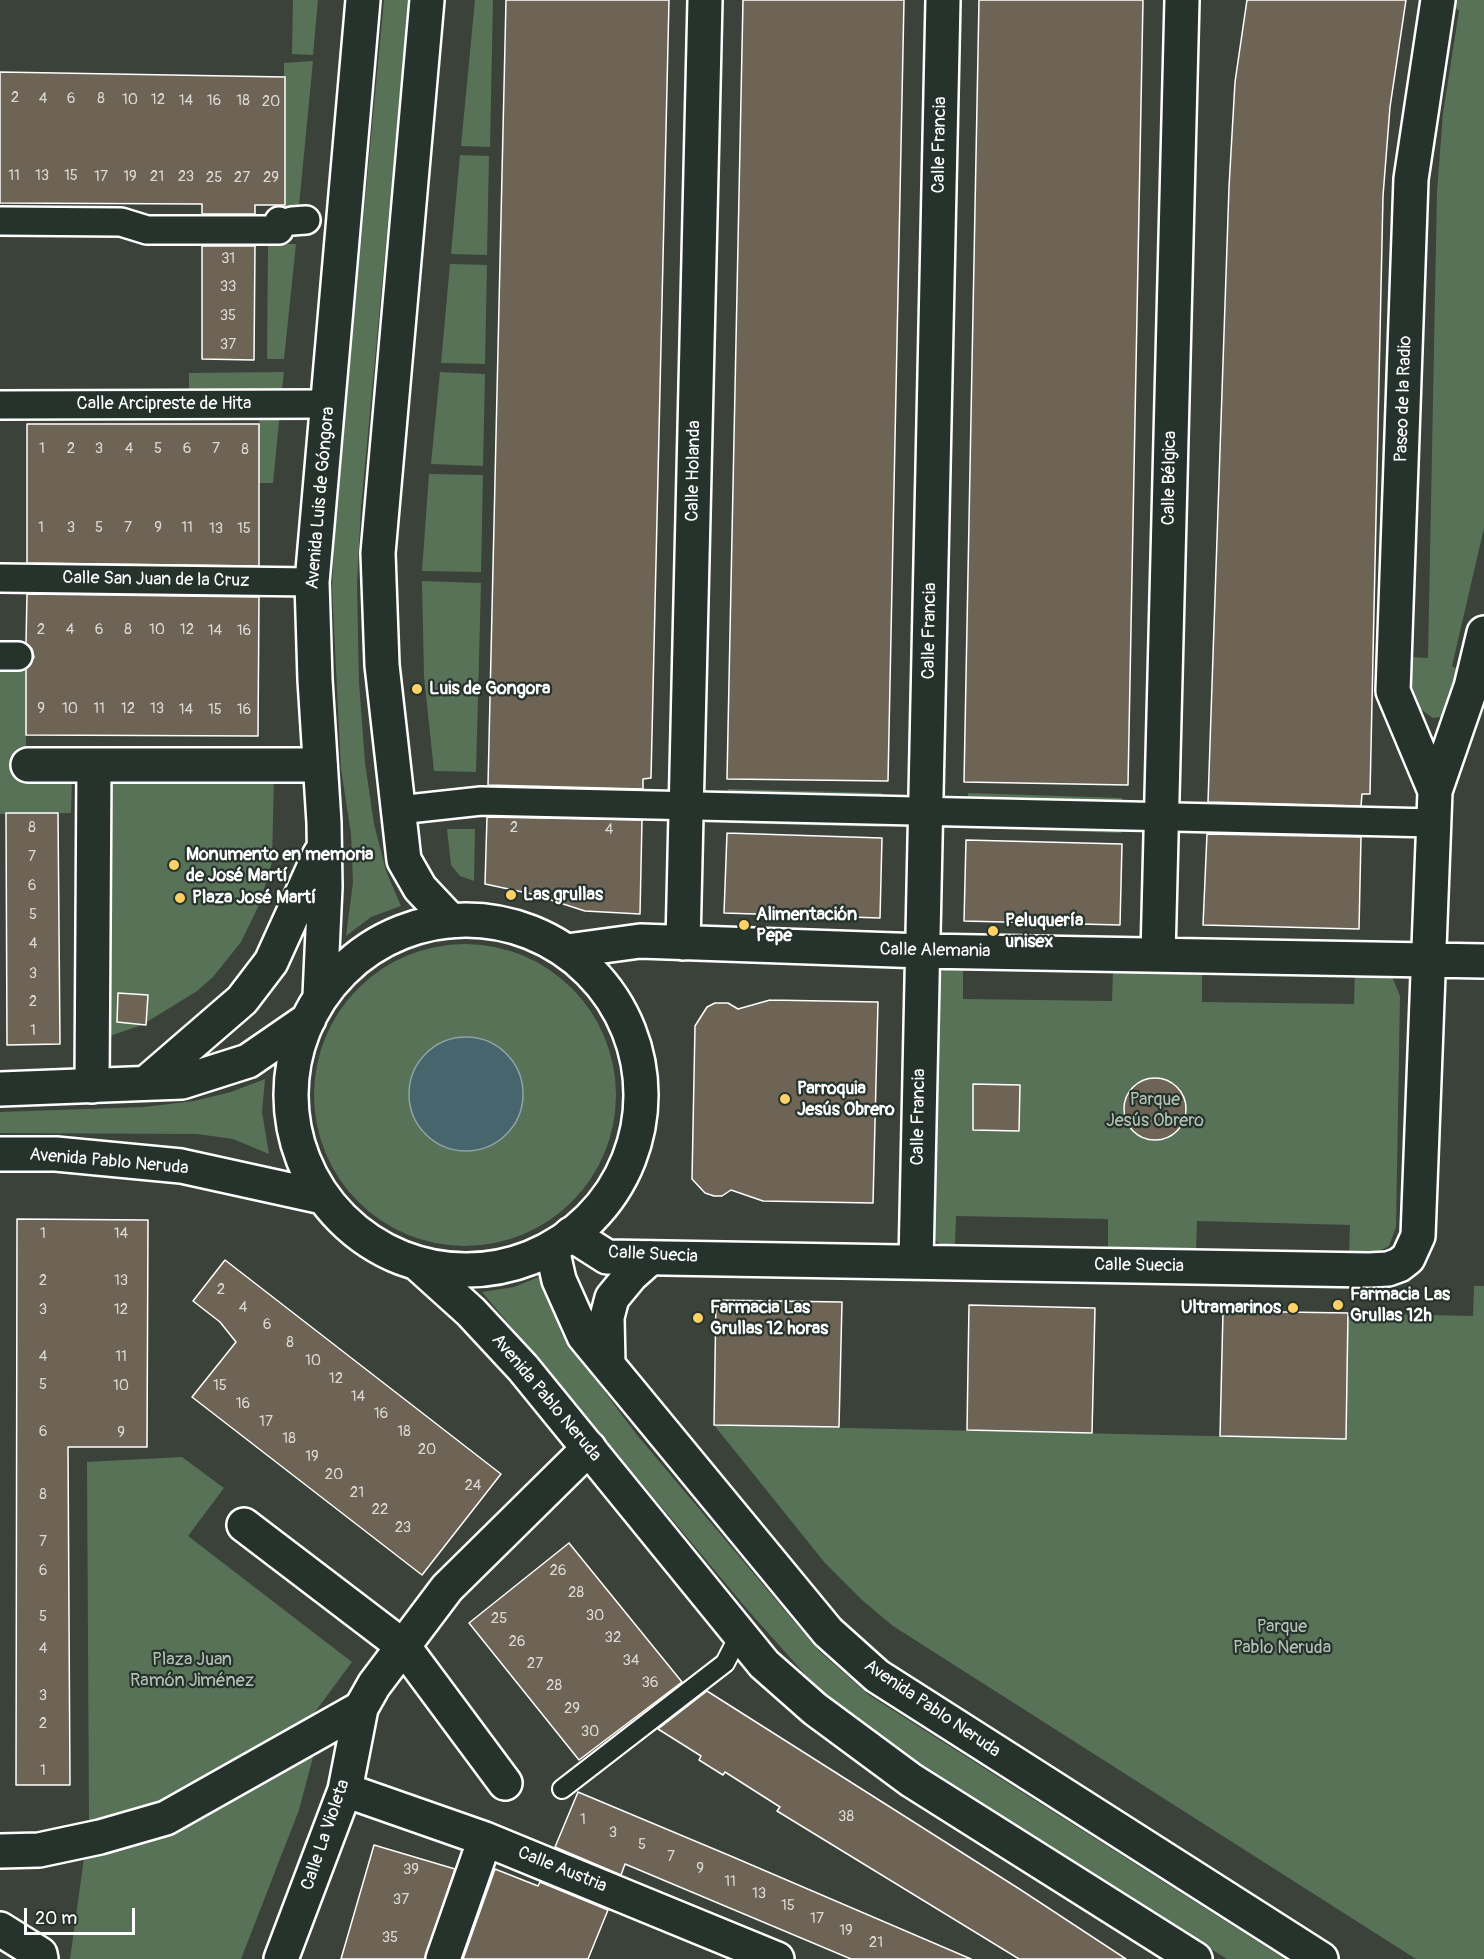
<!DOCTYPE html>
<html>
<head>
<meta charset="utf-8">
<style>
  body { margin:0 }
  #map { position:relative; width:1484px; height:1959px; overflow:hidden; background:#3b4239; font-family:Pangolin,sans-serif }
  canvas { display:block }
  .scale { position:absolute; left:24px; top:1908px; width:111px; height:27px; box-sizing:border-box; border:3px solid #fff; border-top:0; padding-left:8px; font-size:18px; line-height:21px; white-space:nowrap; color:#fff; -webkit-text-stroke:4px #26332d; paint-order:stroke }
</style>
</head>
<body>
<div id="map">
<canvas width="1484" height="1959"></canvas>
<div class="scale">20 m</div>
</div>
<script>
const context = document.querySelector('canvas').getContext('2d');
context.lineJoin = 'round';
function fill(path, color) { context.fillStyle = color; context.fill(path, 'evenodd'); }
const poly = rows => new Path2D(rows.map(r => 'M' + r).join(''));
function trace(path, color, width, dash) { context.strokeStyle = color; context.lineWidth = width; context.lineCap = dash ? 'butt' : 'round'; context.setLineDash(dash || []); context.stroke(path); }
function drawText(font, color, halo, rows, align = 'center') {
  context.font = font + ' Pangolin,sans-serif'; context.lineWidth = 4.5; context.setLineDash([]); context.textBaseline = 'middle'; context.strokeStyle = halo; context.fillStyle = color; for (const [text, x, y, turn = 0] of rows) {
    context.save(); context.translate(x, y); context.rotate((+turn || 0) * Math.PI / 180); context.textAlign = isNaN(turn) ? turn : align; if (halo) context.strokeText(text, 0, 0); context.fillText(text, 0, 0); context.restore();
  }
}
const green = poly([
  [293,0,318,0,313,55,292,54],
  [384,0,409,0,361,507,357,585,359,682,365,763,374,824,386,871,401,906,371,917,346,936,353,883,351,834,341,769,332,588,336,506],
  [475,0,493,0,490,147,461,146],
  [1448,0,1484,0,1484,528,1452,666,1464,673,1447,716,1433,718,1419,708,1412,693,1412,657,1428,658,1437,192,1443,113,1459,11],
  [313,61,298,216,285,216,284,63],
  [460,155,489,156,487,255,451,254],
  [268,244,296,244,284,359,267,359],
  [450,264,487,265,485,364,441,363],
  [284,372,281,399,189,399,189,373],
  [440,372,485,374,483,466,431,464],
  [259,411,280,412,273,483,259,483],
  [429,474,483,475,481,572,422,571],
  [422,581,481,583,476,772,434,771,424,676],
  [0,651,26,656,26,747,73,748,71,813,0,814],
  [274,775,272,862,260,903,241,942,213,977,197,991,142,1025,101,1039,105,782,113,776],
  [728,789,882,793,881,827,727,823],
  [968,793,1122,798,1121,833,967,828],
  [447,829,475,829,474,881,460,876,451,865],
  '314 1095a151 151 0 1 1 302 0a151 151 0 1 1-302 0Z',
  [950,967,963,967,963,999,1112,1001,1113,969,1202,970,1202,1002,1354,1004,1355,972,1382,972,1393,979,1400,996,1396,1227,1389,1246,1372,1255,1349,1256,1350,1225,1197,1221,1196,1252,1108,1248,1108,1219,956,1216,955,1245,942,1245,934,1240,931,1228,934,986,939,973],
  [265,1079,262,1112,269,1154,233,1139,197,1134,0,1133,0,1112,144,1107,194,1101,231,1092],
  [541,1276,562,1335,637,1435,819,1651,869,1695,1285,1959,1227,1959,922,1766,860,1724,818,1689,746,1608,482,1292,514,1287],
  [1474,1286,1484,1286,1484,1959,1416,1959,893,1626,862,1600,825,1563,714,1425,1345,1439,1348,1313,1473,1316],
  [182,1457,224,1488,188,1536,352,1662,309,1720,161,1804,89,1823,87,1462],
  [317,1742,299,1810,241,1959,70,1959,85,1851]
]);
const water = poly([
  '409 1094a57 57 0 1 1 114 0a57 57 0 1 1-114 0Z'
]);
const building = poly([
  [506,0,669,0,651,778,643,779,643,789,488,785,506,0],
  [743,0,904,0,888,781,727,779,743,0],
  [979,0,1143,0,1128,785,964,782,979,0],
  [1247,0,1406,0,1390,107,1383,196,1370,794,1362,794,1361,806,1208,802,1229,187,1235,82,1247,0],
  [0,72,285,77,285,205,255,205,255,214,202,214,202,204,0,203,0,72],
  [202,246,255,246,254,360,202,359,202,246],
  [27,424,259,424,259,566,27,563,27,424],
  [27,594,259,597,258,736,26,735,26,669,34,657,32,649,26,643,27,594],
  [6,813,58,813,60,1044,7,1045,6,813],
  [487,817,642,820,640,914,585,911,532,894,485,884,487,817],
  [727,833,882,838,880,918,724,913,727,833],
  [1207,834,1361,837,1359,929,1203,925,1207,834],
  [966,840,1122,844,1120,925,964,921,966,840],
  [118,993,148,995,146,1025,117,1022,118,993],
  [770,1000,878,1002,873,1203,763,1201,731,1190,722,1196,714,1196,705,1193,692,1179,695,1026,707,1007,715,1003,728,1003,738,1009,770,1000],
  '1124 1109a31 31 0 1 1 62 0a31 31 0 1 1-62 0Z',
  [973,1084,1020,1085,1019,1131,973,1130,973,1084],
  [17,1219,148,1220,147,1447,68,1447,70,1785,16,1785,17,1219],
  [225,1260,501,1474,422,1575,192,1397,236,1342,220,1322,193,1301,225,1260],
  [716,1300,842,1302,839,1427,714,1425,716,1300],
  [969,1305,1095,1308,1092,1433,967,1430,969,1305],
  [1223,1311,1348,1313,1346,1439,1220,1436,1223,1311],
  [569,1543,682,1682,579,1760,469,1623,569,1543],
  [707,1691,1021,1890,1126,1959,1019,1959,777,1811,780,1807,725,1772,723,1775,699,1760,701,1756,658,1729,707,1691],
  [578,1792,733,1857,971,1959,851,1959,625,1864,621,1875,555,1847,578,1792],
  [374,1845,455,1869,425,1959,341,1959,374,1845],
  [495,1869,538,1886,540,1882,608,1910,588,1959,463,1959,495,1869]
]);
const service = poly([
  [562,1789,725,1663,740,1634]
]);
const pedestrian = poly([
  [0,221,121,222,147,230,279,230,279,221],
  [292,221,306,220],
  [0,405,328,404],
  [0,578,312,582],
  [0,656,18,656],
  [399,810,481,801,1434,823]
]);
const minor = poly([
  [28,765,320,765],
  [1435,791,1393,691,1411,179,1438,0],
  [683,943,705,0],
  [567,951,640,941,923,951,1484,961],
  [1158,955,1182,0],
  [92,1086,94,765],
  [571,1234,607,1257,1369,1270,1388,1269,1399,1265,1408,1258,1418,1236,1435,791,1471,687,1484,633],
  [916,1262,943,0],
  [244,1525,404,1647,505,1783],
  [345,1790,485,1839,777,1959],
  [0,1851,39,1850,100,1837,166,1818,361,1708],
  [0,1929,40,1954,41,1959],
  [281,1959,345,1790,361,1708,374,1685,447,1588,589,1448],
  [443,1959,485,1839]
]);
const secondary = poly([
  [427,0,378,553,382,665,404,860,420,888,451,921],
  '291 1095a175 175 0 1 1 350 0a175 175 0 1 1-350 0Z',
  [320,996,325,887,324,823,315,680,312,582,363,0],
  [146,1083,242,1000,271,962,320,854],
  [0,1089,182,1082,248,1061,309,1019],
  [0,1154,56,1154,181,1166,322,1197],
  [552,1249,559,1280,584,1336,828,1632,877,1676,1321,1959],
  [419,1265,471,1312,523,1368,764,1664,815,1709,911,1780,1195,1959],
  [608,1365,607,1317,612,1298,631,1275,650,1258]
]);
const markers = [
  [417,689,6,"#ffd166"],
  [174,865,6,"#ffd166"],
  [511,895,6,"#ffd166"],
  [180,898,6,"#ffd166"],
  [744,925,6,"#ffd166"],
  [993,931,6,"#ffd166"],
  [785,1099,6,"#ffd166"],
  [1338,1305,6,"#ffd166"],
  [1293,1308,6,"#ffd166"],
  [698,1318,6,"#ffd166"]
];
const numberNames = [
  ["2",15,98],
  ["4",43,99],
  ["6",71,99],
  ["8",101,99],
  ["10",130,100],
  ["12",158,100],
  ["14",186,101],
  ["16",214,101],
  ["18",243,101],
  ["20",271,102],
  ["11",14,176],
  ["13",42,176],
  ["15",71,176],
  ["17",101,177],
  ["19",130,177],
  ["21",157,177],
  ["23",186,177],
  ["25",214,178],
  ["27",242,178],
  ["29",271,178],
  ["31",228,259],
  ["33",228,287],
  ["35",228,316],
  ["37",228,345],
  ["1",42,449],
  ["2",71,449],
  ["3",99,449],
  ["4",129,449],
  ["5",158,449],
  ["6",187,449],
  ["7",216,449],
  ["8",245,450],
  ["1",41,528],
  ["3",71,528],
  ["5",99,528],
  ["7",128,528],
  ["9",158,528],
  ["11",187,528],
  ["13",216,529],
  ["15",244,529],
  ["2",41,630],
  ["4",70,630],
  ["6",99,630],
  ["8",128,630],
  ["10",157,630],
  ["12",187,630],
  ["14",215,631],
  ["16",244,631],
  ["9",41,709],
  ["10",70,709],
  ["11",99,709],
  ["12",128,709],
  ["13",157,709],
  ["14",186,710],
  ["15",215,710],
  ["16",244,710],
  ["8",32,828],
  ["2",514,828],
  ["4",609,830],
  ["7",32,857],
  ["6",32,886],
  ["5",33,915],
  ["4",33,944],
  ["3",33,974],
  ["2",33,1002],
  ["1",33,1031],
  ["1",43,1234],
  ["14",121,1234],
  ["2",43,1281],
  ["13",121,1281],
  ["2",221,1290],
  ["4",243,1308],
  ["3",43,1310],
  ["12",121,1310],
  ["6",267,1325],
  ["8",290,1343],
  ["4",43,1357],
  ["11",121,1357],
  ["10",313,1361],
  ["12",336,1379],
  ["5",43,1385],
  ["10",121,1386],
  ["15",220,1386],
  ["14",358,1397],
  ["16",243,1404],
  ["16",381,1414],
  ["17",266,1422],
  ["6",43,1432],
  ["18",404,1432],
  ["9",121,1433],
  ["18",289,1439],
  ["20",427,1450],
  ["19",312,1457],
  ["20",334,1475],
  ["24",473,1486],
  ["21",357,1493],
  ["8",43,1495],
  ["22",380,1510],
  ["23",403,1528],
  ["7",43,1542],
  ["6",43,1571],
  ["26",558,1571],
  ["28",576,1593],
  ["30",595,1616],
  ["5",43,1617],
  ["25",499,1619],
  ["32",613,1638],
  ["26",517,1642],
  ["4",43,1649],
  ["34",631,1661],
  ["27",535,1664],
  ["36",650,1683],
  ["28",554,1686],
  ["3",43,1696],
  ["29",572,1709],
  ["2",43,1724],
  ["30",590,1732],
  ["1",43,1771],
  ["38",846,1817],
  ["1",583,1820],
  ["3",613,1833],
  ["5",642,1845],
  ["7",671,1857],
  ["9",700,1869],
  ["39",411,1870],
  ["11",730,1882],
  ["13",759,1894],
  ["37",401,1900],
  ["15",788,1906],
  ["17",817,1919],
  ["19",846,1931],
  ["35",390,1938],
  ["21",876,1943]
];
const streetNames = [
  ["Calle Francia",940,145,-89],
  ["Paseo de la Radio",1404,399,-88],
  ["Calle Arcipreste de Hita",164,404],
  ["Calle Holanda",694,471,-89],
  ["Calle Bélgica",1170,478,-89],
  ["Avenida Luis de Góngora",321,498,-85],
  ["Calle San Juan de la Cruz",156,580,1],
  ["Calle Francia",930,631,-89],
  ["Calle Alemania",935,951,1],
  ["Calle Francia",919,1117,-89],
  ["Avenida Pablo Neruda",109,1162,5],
  ["Calle Suecia",653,1255,3],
  ["Calle Suecia",1139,1266,1],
  ["Avenida Pablo Neruda",546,1398,50],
  ["Avenida Pablo Neruda",932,1709,34],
  ["Calle La Violeta",326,1835,-71],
  ["Calle Austria",562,1870,22]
];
const poiNames = [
  ["Luis de Gongora",429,689],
  ["Monumento en memoria",186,855],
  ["de José Martí",186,876],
  ["Las grullas",523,895],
  ["Plaza José Martí",192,898],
  ["Alimentación",756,915],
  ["Pepe",756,936],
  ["Peluquería",1005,921],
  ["unisex",1005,942],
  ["Parroquia",797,1089],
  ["Jesús Obrero",797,1110],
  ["Farmacia Las",1350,1295],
  ["Grullas 12h",1350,1316],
  ["Farmacia Las",710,1308],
  ["Grullas 12 horas",710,1329],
  ["Ultramarinos",1281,1308,"right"]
];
const parkNames = [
  ["Parque",1155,1100],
  ["Jesús Obrero",1155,1121],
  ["Parque",1282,1627],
  ["Pablo Neruda",1282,1648],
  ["Plaza Juan",192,1660],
  ["Ramón Jiménez",192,1681]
];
fill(green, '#587258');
fill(water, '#46656c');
trace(water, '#90a3a7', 1.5);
fill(building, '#6d6455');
trace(building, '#fff', 1.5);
trace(service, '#fff', 22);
trace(pedestrian, '#fff', 32);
trace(minor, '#fff', 38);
trace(secondary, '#fff', 38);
trace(service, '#26332d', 18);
trace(pedestrian, '#26332d', 27);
trace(minor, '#26332d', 33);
trace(secondary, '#26332d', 33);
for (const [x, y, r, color] of markers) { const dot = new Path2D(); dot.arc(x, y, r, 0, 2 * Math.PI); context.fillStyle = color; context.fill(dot); trace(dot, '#26332d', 2); }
drawText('15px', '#dad8d4', null, numberNames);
drawText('18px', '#fff', '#26332d', streetNames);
drawText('bold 18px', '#fff', '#26332d', poiNames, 'left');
drawText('18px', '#b4c0b4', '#26332d', parkNames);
</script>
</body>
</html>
